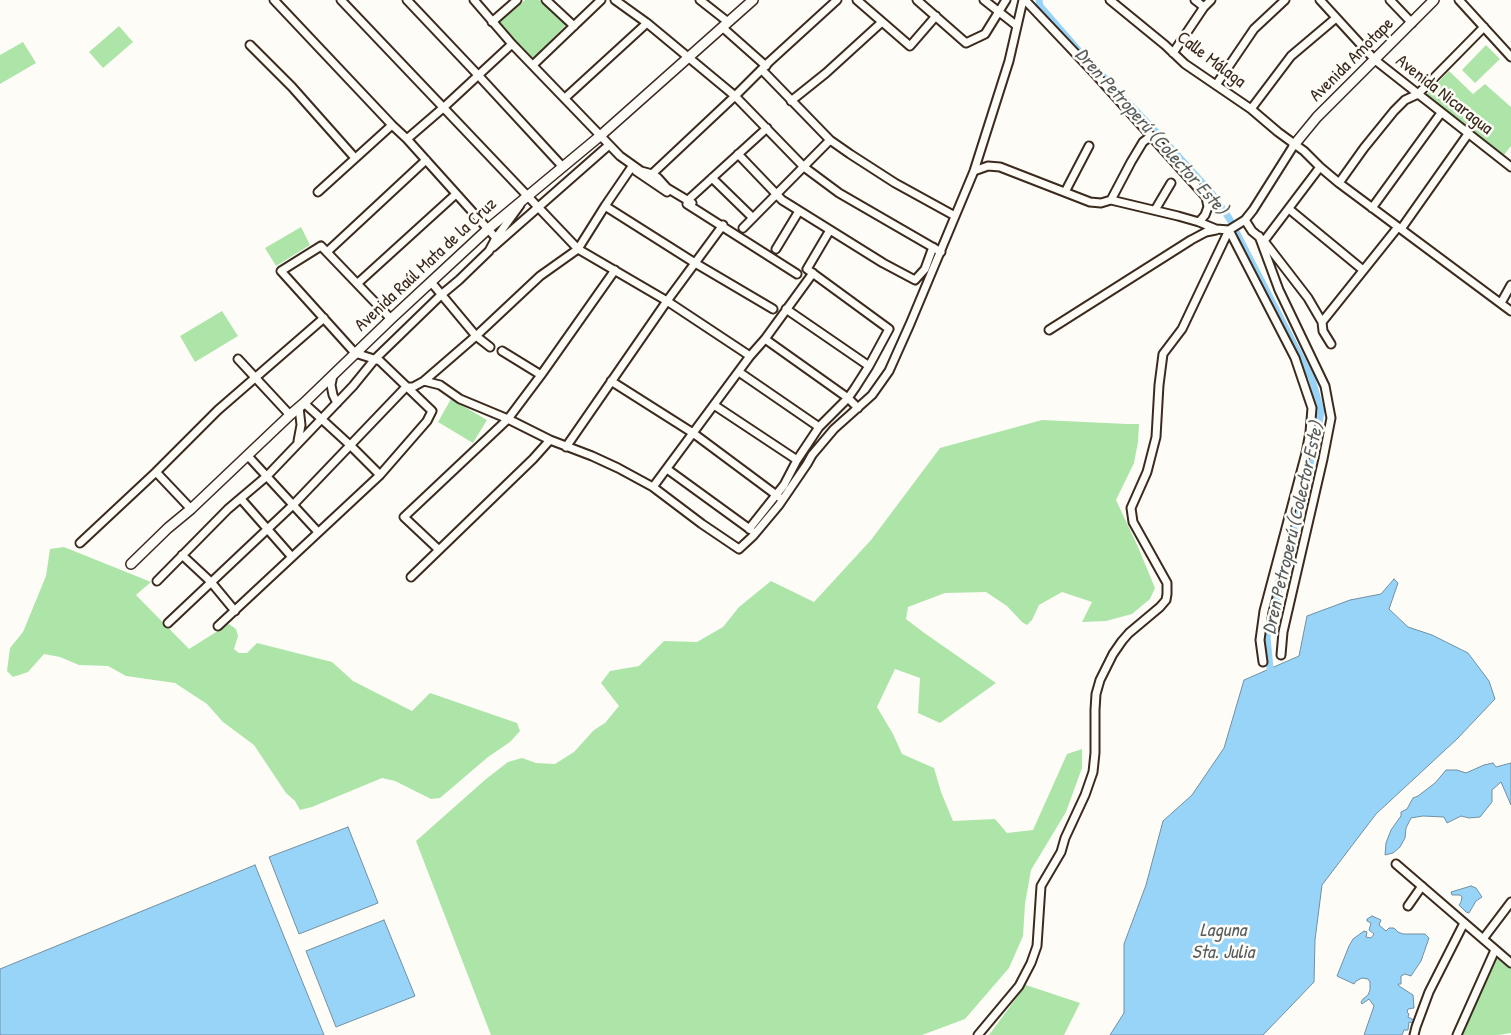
<!DOCTYPE html>
<html>
<head>
<meta charset="utf-8">
<style>
  body { margin:0 }
  canvas { display:block; background:#fdfcf7 }
</style>
</head>
<body>
<canvas width="1511" height="1035"></canvas>
<script>
const context = document.querySelector('canvas').getContext('2d');
context.lineJoin = 'round';
function fill(path, color) { context.fillStyle = color; context.fill(path, 'evenodd'); }
const poly = rows => new Path2D(rows.map(r => 'M' + r).join(''));
function trace(path, color, width, dash) { context.strokeStyle = color; context.lineWidth = width; context.lineCap = dash ? 'butt' : 'round'; context.setLineDash(dash || []); context.stroke(path); }
function drawText(font, color, halo, rows, align = 'center') {
  context.font = font + ' "Patrick Hand",sans-serif'; context.lineWidth = 5; context.setLineDash([]); context.textBaseline = 'middle'; context.strokeStyle = halo; context.fillStyle = color; for (const [text, x, y, turn = 0] of rows) {
    context.save(); context.translate(x, y); context.rotate((+turn || 0) * Math.PI / 180); context.textAlign = isNaN(turn) ? turn : align; if (halo) context.strokeText(text, 0, 0); context.fillText(text, 0, 0); context.restore();
  }
}
const green = poly([
  [525,0,539,0,566,25,533,59,499,23],
  [119,26,133,42,103,68,89,52],
  [23,42,36,63,0,84,0,55],
  [1486,45,1500,59,1475,83,1462,70],
  [1449,71,1473,94,1485,84,1511,107,1511,146,1504,155,1426,95],
  [301,227,310,245,276,266,265,248],
  [222,311,238,336,195,362,180,336],
  [451,399,487,420,473,443,438,422],
  [1042,420,1127,424,1139,424,1138,442,1134,463,1116,500,1138,547,1155,588,1150,599,1132,614,1106,621,1082,622,1092,602,1062,592,1039,605,1032,620,1027,625,1022,622,1007,606,986,592,945,593,908,607,906,619,923,632,996,683,940,723,918,713,920,678,895,669,877,707,893,734,902,754,934,768,941,792,953,821,995,819,1007,833,1033,830,1067,754,1082,749,1082,768,1066,812,1031,870,1025,904,1023,936,1009,968,965,1019,922,1035,491,1035,416,841,486,779,508,762,522,758,536,763,555,764,574,752,594,730,605,723,619,706,601,683,610,671,639,666,664,641,697,642,723,627,739,607,771,581,814,602,871,540,940,448],
  [64,547,151,582,136,595,189,649,229,624,236,629,238,636,234,649,239,653,247,653,257,643,332,662,353,681,412,711,430,693,517,723,520,731,510,742,488,757,440,798,431,799,395,781,382,778,312,807,300,810,295,801,286,793,254,745,223,722,207,704,175,683,126,676,108,666,79,665,60,657,44,654,28,672,13,677,7,671,10,648,23,632,46,576,50,549],
  [1496,953,1511,966,1511,1033,1498,1035,1459,1035],
  [1026,985,1080,1003,1064,1035,989,1035]
]);
const water = poly([
  [1394,579,1398,583,1389,609,1408,627,1432,635,1468,653,1489,681,1495,699,1457,739,1376,814,1322,885,1315,940,1314,982,1263,1035,1110,1035,1124,1013,1124,944,1146,885,1163,821,1192,795,1224,748,1244,680,1299,656,1307,616,1350,600,1381,594,1394,579],
  [1493,763,1496,767,1511,763,1511,805,1501,782,1492,790,1492,802,1480,817,1469,818,1461,816,1447,823,1444,817,1423,816,1411,818,1406,828,1405,838,1400,847,1393,853,1385,855,1386,843,1391,830,1401,816,1401,812,1407,809,1413,798,1418,796,1435,783,1446,770,1457,770,1466,773,1484,765,1493,763],
  [348,827,378,903,299,934,269,857,348,827],
  [255,865,324,1035,0,1035,0,969,255,865],
  [1471,886,1476,888,1482,897,1476,901,1469,913,1466,912,1459,905,1461,902,1462,897,1460,895,1452,895,1451,892,1471,886],
  [1372,916,1381,920,1379,925,1386,931,1389,928,1394,928,1398,932,1403,934,1425,934,1429,938,1421,961,1411,976,1405,974,1401,976,1401,984,1398,984,1399,986,1413,995,1414,1008,1408,1009,1407,1012,1409,1014,1408,1017,1414,1020,1413,1023,1409,1022,1408,1030,1404,1030,1402,1035,1364,1035,1374,1006,1369,999,1362,1004,1361,1002,1363,999,1368,995,1370,990,1370,982,1368,979,1362,978,1356,981,1354,984,1337,976,1349,946,1353,939,1364,931,1367,932,1366,937,1371,938,1374,934,1369,930,1371,923,1367,921,1367,919,1372,916],
  [384,920,415,996,336,1027,306,951,384,920]
]);
const canal = poly([
  [1039,0,1040,6,1079,51,1157,133,1210,191,1229,218,1312,379,1321,411,1317,435,1267,637,1270,669]
]);
const minor = poly([
  [274,0,392,125,407,139,496,238],
  [341,0,578,249,667,301,750,356],
  [407,0,478,75,562,166],
  [474,0,512,44,620,156,641,171,652,174,658,178,667,188,692,203],
  [546,0,574,26],
  [615,0,647,23,735,96,804,167,839,193,941,252],
  [700,0,728,22],
  [857,0,910,46,936,16],
  [917,0,966,43,985,34,1006,0],
  [984,0,1017,26],
  [1025,0,1096,75,1206,197,1208,207,1205,215,1199,222],
  [1110,0,1165,45,1185,64,1251,109,1278,132,1304,151,1320,167,1339,183,1511,311],
  [1195,0,1204,7],
  [1320,0,1375,60,1511,167],
  [1390,0,1412,23],
  [1459,0,1511,57],
  [492,22,517,0],
  [722,27,766,66],
  [250,45,292,87,355,158],
  [1173,53,1204,7,1211,0],
  [533,65,601,0],
  [762,70,830,140,850,154,895,183,955,216],
  [1216,85,1254,29,1285,0],
  [565,98,647,23],
  [791,101,826,73,882,22],
  [1251,109,1291,56,1336,18],
  [407,139,443,108,512,44],
  [738,154,782,200,883,263,915,280,925,269,933,247],
  [636,171,667,192],
  [974,171,988,166,1000,167,1090,202,1101,203,1111,200,1178,216,1199,222,1216,229,1229,230,1245,220,1253,210,1294,145],
  [652,174,735,96,769,62,837,0],
  [712,178,753,218],
  [1339,183,1364,148,1394,111,1405,100,1418,94,1484,27],
  [318,192,392,125],
  [1065,192,1089,146],
  [688,200,767,128],
  [1111,200,1131,162,1143,142,1151,136],
  [687,204,797,274],
  [605,206,695,263,773,309],
  [1372,208,1441,113],
  [1289,209,1363,270],
  [1155,210,1171,183],
  [1245,220,1252,231,1264,241,1308,298,1322,322,1323,331,1331,344],
  [743,228,830,140],
  [1401,229,1468,134],
  [1229,230,1295,358,1312,408,1310,432,1306,453,1264,611,1260,640,1263,662],
  [1259,236,1279,290,1325,386,1331,418,1323,459,1283,632,1281,655],
  [1264,241,1320,167],
  [493,247,609,145],
  [776,249,799,211],
  [327,252,426,160],
  [431,282,476,336,490,347],
  [358,283,456,194],
  [1501,303,1511,285],
  [786,309,869,366],
  [1322,322,1398,227],
  [1049,330,1191,240,1206,232,1216,230],
  [765,339,848,398,858,408],
  [502,351,541,375],
  [238,359,290,415],
  [739,372,819,427],
  [333,375,331,385,333,395,337,403],
  [424,381,440,385,460,399,508,419,550,440,592,456,618,468,653,487,702,524,739,549,753,536,779,505,807,464,812,455,834,429,872,395,889,371,910,324,974,171,1009,61,1023,0],
  [611,381,693,433,779,497],
  [304,403,351,446,380,475],
  [714,405,797,460],
  [298,441,301,425,299,407],
  [566,447,667,301,723,225],
  [248,456,318,532],
  [667,469,751,530],
  [156,472,191,509],
  [653,487,750,356,765,339,813,273],
  [241,499,292,557],
  [749,529,784,485,797,460,819,427,848,398,855,388,869,366,889,329,807,269,830,230],
  [80,543,156,472,218,410,324,318],
  [438,549,404,517,508,419,541,375,615,270],
  [182,555,211,582,235,611],
  [411,577,533,459,550,440],
  [157,581,228,509,267,476,353,386,375,359,441,295,459,280,489,251,496,238,520,205],
  [168,623,293,505,406,387,413,387,424,381,476,336,540,276,578,249,605,206,631,168],
  [218,626,380,475,427,421,432,411,380,361,355,353,281,271,321,246,391,319],
  [1396,864,1511,963],
  [1408,906,1422,886],
  [1483,939,1511,902],
  [978,1035,1019,986,1031,963,1037,946,1041,886,1061,852,1065,838,1085,795,1093,772,1095,753,1095,710,1096,694,1100,680,1113,654,1122,641,1129,633,1160,607,1166,600,1167,594,1167,583,1133,522,1131,508,1147,472,1156,437,1159,385,1163,354,1182,329,1229,230],
  [1414,1035,1416,1027,1429,992,1464,923],
  [1457,1035,1495,950]
]);
const tertiary = poly([
  [1294,145,1317,117,1434,0],
  [131,564,168,528,191,509,290,415,304,403,391,319,488,229,600,136,753,0]
]);
const streetNames = [
  ["Calle Málaga",1211,60,37],
  ["Avenida Amotape",1352,60,-45],
  ["Avenida Nicaragua",1444,95,38],
  ["Avenida Raúl Mata de la Cruz",426,265,-43]
];
const waterNames = [
  ["Dren Petroperú (Colector Este)",1151,132,48],
  ["Dren Petroperú (Colector Este)",1294,528,-77],
  ["Laguna",1223,931],
  ["Sta. Julia",1223,953]
];
fill(green, '#ade5a9');
fill(water, '#97d4f8');
trace(water, '#7290a1', 1);
trace(canal, '#97d4f8', 7);
trace(minor, '#3b2a1e', 11);
trace(tertiary, '#3b2a1e', 12);
trace(minor, '#fdfcf7', 7);
trace(tertiary, '#fdfcf7', 9);
drawText('18px', '#3b2a1e', '#fdfcf7', streetNames);
drawText('italic 19px', '#575d5f', '#fdfcf7', waterNames);
</script>
</body>
</html>
